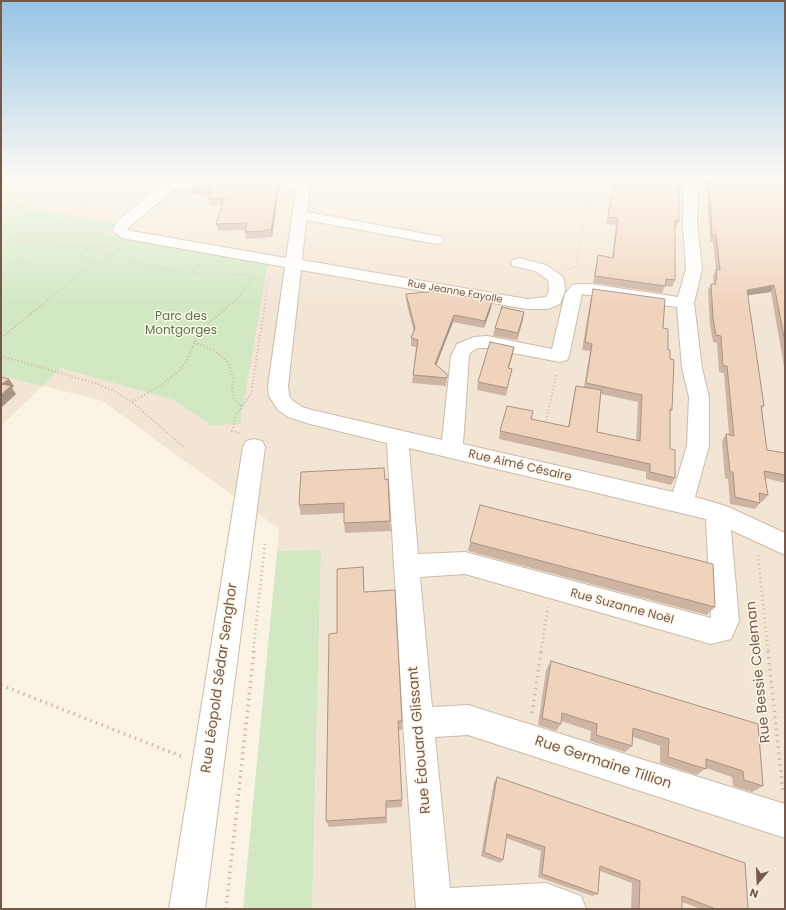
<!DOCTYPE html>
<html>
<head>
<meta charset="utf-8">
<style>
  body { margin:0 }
  #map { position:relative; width:786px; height:910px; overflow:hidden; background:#fbf3e4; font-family:Poppins,sans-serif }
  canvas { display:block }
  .frame { position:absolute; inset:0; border:2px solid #735a4b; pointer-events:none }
  .north { position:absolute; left:738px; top:862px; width:40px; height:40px; -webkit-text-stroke:3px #fef7ea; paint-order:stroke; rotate:199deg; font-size:11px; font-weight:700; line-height:16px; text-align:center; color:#735a4b }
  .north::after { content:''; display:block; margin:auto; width:14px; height:18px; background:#735a4b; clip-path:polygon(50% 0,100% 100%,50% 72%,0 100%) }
</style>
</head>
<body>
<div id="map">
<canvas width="786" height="910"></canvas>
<div class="frame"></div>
<div class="north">N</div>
</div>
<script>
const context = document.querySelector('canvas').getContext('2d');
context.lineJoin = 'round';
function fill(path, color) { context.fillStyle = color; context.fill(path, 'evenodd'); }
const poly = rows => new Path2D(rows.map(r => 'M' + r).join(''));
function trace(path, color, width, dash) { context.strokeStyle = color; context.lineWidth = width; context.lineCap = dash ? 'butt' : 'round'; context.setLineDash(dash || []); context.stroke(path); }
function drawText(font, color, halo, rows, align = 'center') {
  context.font = font + ' Poppins,sans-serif'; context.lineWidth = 3; context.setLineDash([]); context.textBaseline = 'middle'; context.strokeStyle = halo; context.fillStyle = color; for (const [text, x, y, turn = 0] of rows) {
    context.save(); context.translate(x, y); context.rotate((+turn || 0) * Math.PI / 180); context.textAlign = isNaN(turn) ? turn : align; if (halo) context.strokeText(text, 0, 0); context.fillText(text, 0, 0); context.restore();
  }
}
const residential = poly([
  [1,180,785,180,785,909,312,909,321,550,277,551,279,529,101,400,42,386,1,426]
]);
const green = poly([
  [1,204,115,224,104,234,268,262,240,424,211,425,174,400,61,368,1,426,42,386,1,376],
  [321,550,312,909,243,909,277,551]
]);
const pathFar3 = poly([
  [1,182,5,180],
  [1,202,105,220],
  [1,217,32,197],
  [1,239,79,246,127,261,169,270,192,273,256,275],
  [39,243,58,223,83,205],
  [112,245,88,248,79,257,85,262,93,263,106,259,121,248],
  [1,265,33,261],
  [569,269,575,268,593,180],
  [192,273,198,263],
  [49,299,93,263],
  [237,299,257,275],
  [265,299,269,276]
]);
const pathFar2 = poly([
  [1,338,50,298],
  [194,342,215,351,228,362,233,378,232,394,234,400,242,406],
  [1,356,95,383,112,390,132,402,184,447],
  [132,402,160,386,180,370,187,360,198,336,210,322,238,298],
  [545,424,557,373],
  [239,433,232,431,236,415,251,394,266,298]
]);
const pathFar1 = poly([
  [758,555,768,652],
  [253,652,265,544],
  [541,652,548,607]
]);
const path = poly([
  [768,651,783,792],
  [1,685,183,757],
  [532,713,541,651],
  [226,909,254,651]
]);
const minor = poly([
  [247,180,310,180,307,212,437,236,442,237,444,240,442,243,437,244,306,220,302,260,527,299,546,297,549,291,548,280,535,271,513,266,511,263,513,260,519,258,546,265,562,276,564,279,565,291,560,304,548,309,527,309,301,270,288,386,289,395,292,400,302,407,312,410,442,440,451,356,457,344,474,337,487,336,552,349,565,294,572,285,578,284,591,284,678,297,686,269,683,223,684,180,698,180,697,223,702,269,694,303,702,368,709,397,709,446,695,497,726,506,785,533,785,555,731,530,739,621,731,639,711,644,465,574,420,577,432,707,468,705,785,804,785,838,468,735,435,737,450,888,546,883,581,896,586,909,416,909,403,723,387,443,310,424,288,417,278,410,269,396,268,386,285,267,127,239,122,238,112,230,118,220,165,183,196,181,201,182,203,185,201,188,173,190,127,229,131,231,286,258,297,186,243,187,241,184,247,180],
  [582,294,677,307,682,368,689,397,687,446,673,492,463,444,469,356,471,352,478,348,487,348,560,362,567,360,569,356,582,294],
  [409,448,706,519,711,618,465,552,418,554,409,448],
  [254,439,262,441,265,447,205,909,169,909,243,447,246,441,254,439]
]);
const wall = poly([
  [614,180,679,180,679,221,676,228,675,228,675,280,672,287,665,286,662,293,593,283,596,263,598,255,612,258,616,225,606,224],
  [706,180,785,180,785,372,771,292,747,295,764,406,762,409,767,450,785,453,785,483,765,478,768,495,762,502,760,501,760,503,755,509,730,504,728,479,725,478,722,441,726,434,729,435,724,373,719,372,717,343,713,342,710,325,708,290,711,284,713,284,714,283,713,276,716,270,713,242,710,241],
  [279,182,279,188,272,237,266,237,265,238,246,239,245,232,245,230,218,231,216,224,222,205,210,205,209,199,209,196,193,194,191,187],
  [593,289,663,328,668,350,672,410,670,414,670,449,675,478,671,485,646,479,646,472,499,439,500,431,531,419,568,427,574,393,576,386,584,387,590,351,582,350,591,297],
  [601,394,638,402,636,441,597,432],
  [406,294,491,308,484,328,453,322,436,365,447,374,446,386,412,383,413,375,416,347,411,346,411,338,414,332,406,301],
  [523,319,517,340,493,336,495,328],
  [514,347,509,368,512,369,506,396,477,390,478,382],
  [385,480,390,521,391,531,345,533,344,523,344,513,301,515,299,505],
  [470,542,715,607,707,615,468,551],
  [364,580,364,592,402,721,402,730,398,730,402,800,402,807,386,808,387,823,329,827,326,821,337,633],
  [551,661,758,724,763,786,752,792,733,786,732,777,706,768,697,775,660,763,660,746,633,737,632,746,625,752,590,741,591,731,561,721,561,724,556,731,538,725,546,670],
  [497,777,748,909,701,909,682,902,682,909,631,909,632,883,600,871,598,894,592,896,538,877,541,851,506,838,503,860,500,863,481,856,494,782]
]);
const shadedWall = poly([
  [279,182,279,188,272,237,271,230],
  [774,285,771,292,743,296,747,290],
  [492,301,491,308,484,328,485,321],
  [524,312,523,319,517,340,518,333],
  [454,315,453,322,434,371,435,364],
  [514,347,513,354,506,375],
  [9,379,14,386,12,388,16,394,1,408,1,395,2,384]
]);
const building = poly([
  [615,180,679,180,679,221,675,220,675,280,666,279,665,286,595,276,598,255,613,258,618,218,608,217,615,180],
  [709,180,785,180,785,342,774,285,747,290,764,406,761,406,767,450,785,453,785,475,764,471,768,495,759,493,760,503,735,497,733,472,730,472,726,434,734,436,727,366,723,366,721,336,716,335,713,318,711,284,716,284,715,280,717,280,716,269,720,270,716,235,712,235,709,180],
  [279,182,271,230,264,230,264,231,245,232,247,223,216,224,224,198,209,199,211,190,191,187,195,184,279,182],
  [593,289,665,299,663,328,668,329,668,350,670,350,670,359,674,360,672,410,670,409,670,449,675,450,675,478,650,472,650,464,500,431,507,406,533,411,531,419,569,427,576,386,601,390,597,432,640,441,642,395,586,383,592,344,585,342,593,289],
  [438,291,492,301,485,321,454,315,435,364,447,374,447,378,413,375,418,340,411,338,415,328,406,294,438,291],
  [502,307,524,312,518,333,495,328,502,307],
  [490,342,514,347,508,368,512,369,507,388,478,382,490,342],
  [1,377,9,379,2,384,11,386,1,395,1,377],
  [384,468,385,480,388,479,390,521,344,523,344,503,299,505,301,472,384,468],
  [480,505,713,564,715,607,470,542,480,505],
  [363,567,364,592,395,590,402,721,398,721,402,800,386,801,386,817,326,821,329,634,337,633,337,569,363,567],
  [551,661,758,724,763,786,744,780,743,771,706,759,706,769,668,757,669,739,633,728,632,746,596,735,597,724,562,713,561,724,542,718,551,661],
  [497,777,745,863,748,909,716,909,682,896,682,909,639,909,640,881,600,866,598,894,542,874,545,847,507,834,503,860,484,852,497,777]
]);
const farStreetnames = [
  ["Rue Jeanne Fayolle",455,292,10]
];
const parkNames = [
  ["Parc des",181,317],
  ["Montgorges",181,331]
];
const streetNames = [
  ["Rue Aimé Césaire",520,466,13],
  ["Rue Suzanne Noël",622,607,15]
];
const nearStreetnames = [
  ["Rue Bessie Coleman",759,672,-96],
  ["Rue Léopold Sédar Senghor",220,678,-82],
  ["Rue Édouard Glissant",420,740,-95],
  ["Rue Germaine Tillion",603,763,18]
];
fill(residential, '#f3e5d3');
fill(green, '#d1e8c3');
trace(minor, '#cdbbab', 2);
trace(pathFar3, '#d5b6a0', 1.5, [0.5, 2]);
trace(pathFar2, '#d5b6a0', 2, [1, 2.5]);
trace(pathFar1, '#d5b6a0', 3, [1, 3.5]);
trace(path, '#d5b6a0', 3.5, [1.5, 4.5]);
fill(minor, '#fff');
fill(wall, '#ceb5a3');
fill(shadedWall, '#a89484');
fill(building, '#f0d3bd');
trace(building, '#a89484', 1);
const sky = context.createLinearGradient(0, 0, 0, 308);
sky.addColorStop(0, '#95c4e6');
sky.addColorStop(0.58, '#fdfaf3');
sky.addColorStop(1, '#fdfaf300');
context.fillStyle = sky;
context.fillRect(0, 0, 786, 308);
drawText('10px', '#735a4b', '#fef7ea', farStreetnames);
drawText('12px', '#527843', '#fef7ea', parkNames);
drawText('12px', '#735a4b', '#fef7ea', streetNames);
drawText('14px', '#735a4b', '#fef7ea', nearStreetnames);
</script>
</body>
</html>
